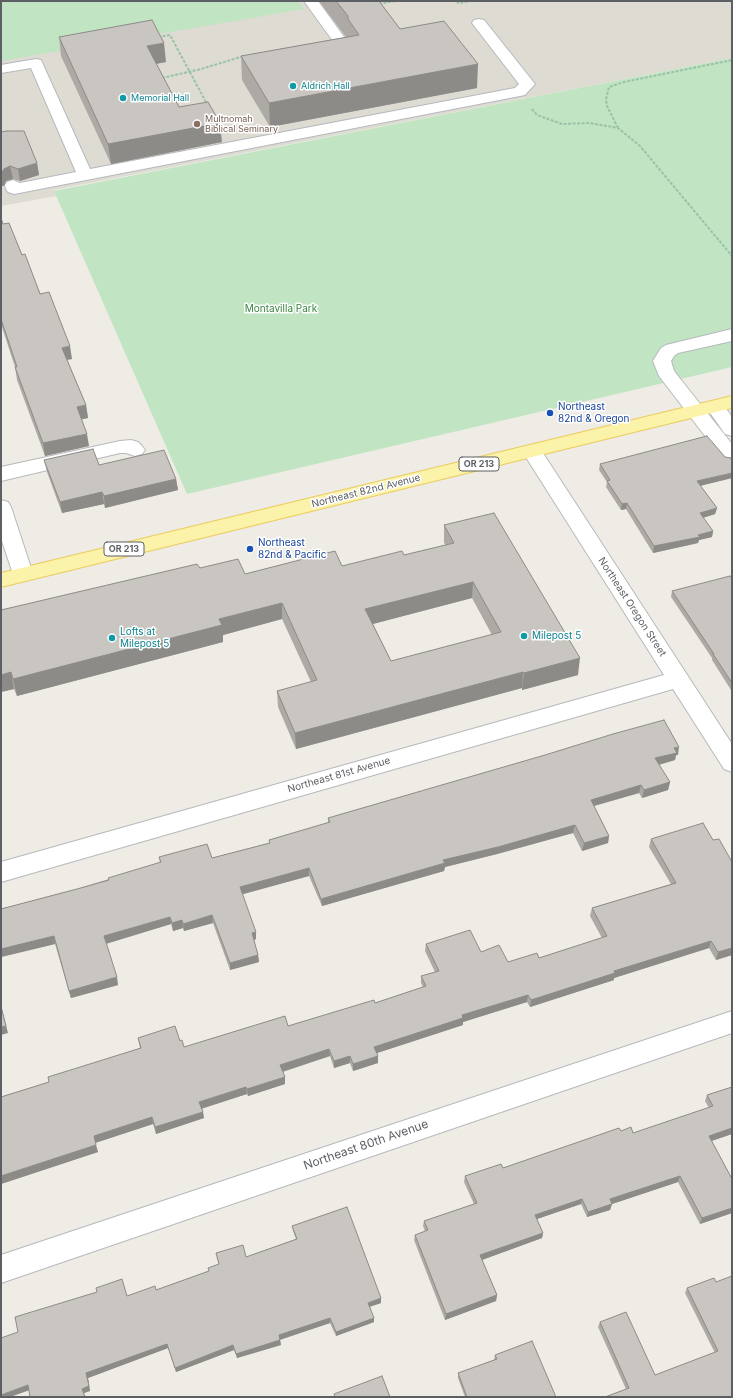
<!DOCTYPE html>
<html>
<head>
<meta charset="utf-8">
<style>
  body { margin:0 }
  #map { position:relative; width:733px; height:1398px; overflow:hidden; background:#eeece4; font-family:Inter,sans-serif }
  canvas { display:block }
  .frame { position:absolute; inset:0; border:2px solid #5c5f64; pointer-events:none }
</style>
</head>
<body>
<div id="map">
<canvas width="733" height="1398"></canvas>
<div class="frame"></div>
</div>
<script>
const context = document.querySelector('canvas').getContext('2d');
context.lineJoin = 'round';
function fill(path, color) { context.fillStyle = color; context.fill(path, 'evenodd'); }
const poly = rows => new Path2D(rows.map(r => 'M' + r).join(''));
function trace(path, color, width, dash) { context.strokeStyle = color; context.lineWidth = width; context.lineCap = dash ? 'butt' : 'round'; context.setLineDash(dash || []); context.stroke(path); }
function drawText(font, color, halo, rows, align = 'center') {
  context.font = font + ' Inter,sans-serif'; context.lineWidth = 3; context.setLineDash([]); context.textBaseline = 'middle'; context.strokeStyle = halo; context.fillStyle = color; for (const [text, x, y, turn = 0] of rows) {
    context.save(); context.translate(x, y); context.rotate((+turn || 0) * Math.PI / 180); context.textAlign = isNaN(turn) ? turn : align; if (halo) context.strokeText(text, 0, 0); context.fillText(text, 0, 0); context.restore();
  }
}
const education = poly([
  [1,1,732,1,732,58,54,190,56,196,1,206]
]);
const green = poly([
  [1,1,298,1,304,9,1,61],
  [732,58,732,367,187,494,54,191]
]);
const path = poly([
  [457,1,458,3,471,1],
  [379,4,395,1],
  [158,37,170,35,207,104],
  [162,78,201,69,244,56],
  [532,109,537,115,562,124,589,123,618,128,640,146,732,256],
  [618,128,607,106,606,99,609,87,624,82,732,60]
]);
const minor = poly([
  [304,1,318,1,347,41,345,44,340,45,335,44,304,1],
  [479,19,484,20,535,84,525,95,14,194,8,192,6,189,5,185,7,182,13,180,20,183,76,172,31,68,1,73,1,65,36,59,41,60,90,169,515,88,519,84,472,23,474,20,479,19],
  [732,329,732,341,678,353,674,356,671,361,674,371,732,444,732,463,725,462,659,376,653,361,661,348,666,345,732,329],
  [715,401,722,403,732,417,732,436,725,434,706,407,708,403,715,401],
  [131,440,138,442,142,446,145,450,142,454,135,456,126,453,120,453,1,481,1,467,120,441,131,440],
  [532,445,539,447,732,744,732,772,724,769,673,689,1,882,1,862,664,675,522,451,525,447,532,445],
  [1,500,8,502,11,507,33,574,30,579,23,581,16,579,13,574,1,538,1,500],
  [732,1011,732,1033,1,1283,1,1255,732,1011]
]);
const major = poly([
  [732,396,732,408,1,587,1,573,732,396]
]);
const wall = poly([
  [319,1,379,1,400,29,477,88,270,127,242,80,241,56,346,37],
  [59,37,166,62,156,64,179,107,222,142,111,164,61,56],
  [1,132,37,163,39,175,20,181,13,179,6,181,4,186,1,186],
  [1,218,3,224,22,255,72,359,67,360,86,405,88,418,81,419,89,446,45,456,17,380,15,367,1,324],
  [44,460,99,465,176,479,178,490,105,508,104,504,62,513,47,472],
  [600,464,732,478,700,486,717,508,715,514,703,518,713,531,712,537,699,540,698,543,653,553,626,509,621,510,606,487,607,482,599,470],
  [444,525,578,675,522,690,522,688,296,749,278,707,277,691,311,682,282,619,223,635,223,642,17,696,14,689,1,692,1,610,200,568,245,574,342,566,404,555,445,545,444,542],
  [472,598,492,635,391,661,373,624],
  [732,579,732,690,731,690,712,660,712,658,671,597,672,591],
  [676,755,675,760,659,765,670,782,668,790,642,798,639,793,594,806,609,836,608,843,582,851,573,833,497,854,445,867,444,871,322,906,309,876,242,894,256,939,254,940,258,955,259,962,230,970,213,923,184,931,183,928,173,931,171,924,106,944,118,985,71,998,55,944,1,957,1,909,77,889,160,863,159,857,212,858,269,843,269,840,328,823,328,818,678,755],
  [651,839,713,840,732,862,732,955,716,960,709,948,614,978,614,980,530,1007,527,1002,463,1022,463,1025,377,1053,378,1056,378,1063,353,1071,350,1063,334,1068,330,1056,283,1072,285,1077,285,1084,248,1096,247,1094,202,1108,204,1118,156,1134,153,1124,95,1143,98,1152,1,1184,1,1097,49,1082,140,1048,138,1038,180,1041,184,1047,288,1026,375,1003,423,987,421,983,421,976,435,972,425,951,426,944,481,952,508,962,539,958,602,938,590,916,592,908,671,884,649,847],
  [732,1087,732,1134,712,1141,732,1179,732,1213,700,1224,678,1182,612,1204,610,1210,587,1217,581,1204,537,1219,543,1233,542,1238,482,1260,497,1295,496,1301,445,1320,414,1240,415,1235,425,1231,423,1226,424,1221,474,1204,464,1182,465,1176,503,1168,621,1131,633,1133,709,1108,705,1101,707,1095],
  [292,1226,381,1298,381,1303,370,1307,374,1322,336,1336,330,1323,280,1340,281,1345,237,1358,234,1350,176,1372,168,1348,88,1378,90,1391,84,1393,29,1390,127,1296,156,1290,209,1271,208,1268,219,1265,216,1253,246,1257,296,1239,293,1231],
  [716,1282,732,1397,626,1389,598,1327,600,1322,655,1375,715,1353,685,1293,687,1288],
  [495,1355,556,1397,465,1397,458,1378,458,1373,494,1360]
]);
const shadedWall = poly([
  [164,43,166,62,149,65,147,46],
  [478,64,477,88,270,127,269,103],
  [220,123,222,142,111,164,108,144],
  [37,163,39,175,20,181,18,169],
  [10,166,13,179,6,181,4,186,1,186,1,174,4,169],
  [70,346,72,359,64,360,62,348],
  [86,405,88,418,79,420,77,407],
  [87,434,89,446,45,456,43,443],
  [732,473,732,478,695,487,697,481],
  [176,479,178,490,105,508,104,496],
  [102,492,104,504,62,513,60,502],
  [627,503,626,509,621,510,622,504],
  [717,508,715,514,699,519,700,513],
  [713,531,712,537,699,540,698,543,653,553,654,546],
  [473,582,472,598,365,626,365,609],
  [282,603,282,619,223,635,223,642,17,696,13,679,219,619],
  [580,658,578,675,522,690,524,673],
  [11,672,14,689,1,692,1,675],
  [523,672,522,688,296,749,295,733],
  [679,747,678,755,676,755,675,760,654,766,655,758,674,748],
  [670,782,668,790,642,798,644,790],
  [641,785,639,793,590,807,591,800],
  [575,825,573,833,497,854,445,867,444,871,322,906,321,899,443,860],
  [609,836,608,843,582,851,584,843],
  [309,868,309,876,240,895,240,887],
  [212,915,213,923,184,931,183,924],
  [170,917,171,924,105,944,104,936],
  [182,920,183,928,173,931,172,923],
  [256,932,256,939,252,941,252,933],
  [54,936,55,944,1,957,1,949],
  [711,941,709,948,614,978,614,980,530,1007,531,1000,614,971],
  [732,948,732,955,716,960,718,952],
  [258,955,259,962,230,970,230,963],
  [117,977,118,985,71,998,69,991],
  [528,995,527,1002,463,1022,463,1025,374,1054,374,1047,462,1015],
  [1,1005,8,1033,1,1035],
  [329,1049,330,1056,281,1072,280,1065],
  [350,1056,350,1063,334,1068,334,1061],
  [378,1056,378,1063,353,1071,353,1064],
  [285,1077,285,1084,248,1096,247,1089],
  [246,1087,247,1094,201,1109,199,1102],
  [203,1112,204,1118,156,1134,155,1127],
  [152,1117,153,1124,95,1143,94,1136],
  [732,1128,732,1134,708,1142,709,1136],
  [96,1145,98,1152,1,1184,1,1176],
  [680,1176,678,1182,612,1204,610,1210,587,1217,588,1212,610,1199],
  [582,1199,581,1204,534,1220,535,1215],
  [732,1208,732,1213,700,1224,702,1218],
  [543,1233,542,1238,479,1261,480,1255],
  [497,1295,496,1301,445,1320,446,1314],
  [381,1298,381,1303,368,1307,368,1303],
  [330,1318,330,1323,279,1340,279,1335],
  [374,1318,374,1322,336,1336,336,1332],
  [280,1340,281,1345,237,1358,236,1354],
  [167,1344,168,1348,88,1378,90,1391,84,1393,85,1397,82,1389,86,1373],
  [233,1345,234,1350,176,1372,175,1368],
  [28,1385,30,1390,10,1397,1,1397,1,1395]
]);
const building = poly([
  [336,1,379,1,400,29,444,21,478,64,269,103,241,56,359,35,348,19,348,16,336,1],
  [152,20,164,43,147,46,179,107,208,102,220,123,108,144,59,37,152,20],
  [7,131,24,131,37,163,18,169,10,166,4,169,1,174,1,132,7,131],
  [1,218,3,224,9,223,22,255,25,254,40,294,49,292,70,346,62,348,86,405,77,407,87,434,43,443,15,367,17,367,1,319,1,218],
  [707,436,725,457,731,458,732,460,732,473,697,481,717,508,700,513,713,531,698,535,700,537,654,546,627,503,622,504,607,481,610,480,600,464,707,436],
  [93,449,99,465,164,450,176,479,104,496,102,492,60,502,44,460,93,449],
  [494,513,580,658,524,673,523,672,295,733,277,691,317,680,282,603,219,619,222,625,13,679,11,672,1,675,1,610,197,564,200,568,238,559,245,574,335,551,342,566,402,551,404,555,454,543,444,525,494,513],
  [473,582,501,632,391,661,365,609,473,582],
  [730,576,732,579,732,683,713,654,714,654,672,591,730,576],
  [664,720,679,747,674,748,677,753,655,758,670,782,644,790,641,785,591,800,609,836,584,843,575,825,498,847,443,860,445,863,321,899,309,868,240,887,256,932,252,933,258,955,230,963,212,915,183,924,182,920,172,923,170,917,104,936,117,977,69,991,54,936,1,949,1,909,77,889,109,880,108,878,161,862,159,857,207,844,212,858,270,843,269,840,330,822,328,818,545,755,613,734,664,720],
  [703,823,713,840,719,839,732,862,732,948,718,952,711,941,614,971,615,973,531,1000,528,995,462,1015,463,1018,374,1047,378,1056,353,1064,350,1056,334,1061,329,1049,280,1065,285,1077,247,1089,246,1087,199,1102,203,1112,155,1127,152,1117,94,1136,96,1145,1,1176,1,1097,49,1082,48,1077,141,1048,138,1038,175,1026,180,1041,182,1040,184,1047,285,1016,288,1026,374,1000,375,1003,426,986,421,976,439,971,426,944,470,930,481,952,499,945,508,962,537,953,539,958,607,936,592,908,676,883,651,839,703,823],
  [1,1007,6,1026,1,1027,1,1007],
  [732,1087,732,1128,709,1136,732,1179,732,1208,702,1218,680,1176,610,1199,612,1204,588,1212,582,1199,535,1215,543,1233,480,1255,497,1295,446,1314,415,1235,428,1230,424,1221,477,1203,465,1176,501,1164,503,1168,619,1128,621,1131,631,1127,633,1133,713,1106,707,1095,732,1087],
  [347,1207,381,1298,368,1303,374,1318,336,1332,330,1318,279,1335,280,1340,236,1354,233,1345,175,1368,167,1344,86,1373,89,1386,82,1389,85,1397,30,1397,28,1385,1,1395,1,1338,18,1332,15,1317,97,1292,96,1288,122,1279,127,1296,155,1286,156,1290,209,1271,208,1268,219,1264,216,1253,243,1245,246,1257,297,1239,292,1226,347,1207],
  [732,1276,732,1397,605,1397,629,1388,600,1322,626,1312,655,1375,718,1351,687,1288,714,1278,716,1282,732,1276],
  [532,1341,556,1397,467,1397,458,1373,497,1359,495,1355,532,1341],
  [382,1376,390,1397,335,1397,334,1394,382,1376]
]);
const markers = [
  [293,86,4,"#0f9aa8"],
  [123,98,4,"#0f9aa8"],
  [197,124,4,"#8d6e63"],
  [550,413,4,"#1a4fb4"],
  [250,549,4,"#1a4fb4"],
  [524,636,4,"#0f9aa8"],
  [112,638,4,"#0f9aa8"]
];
const farCulturenames = [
  ["Aldrich Hall",301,86],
  ["Memorial Hall",131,98]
];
const farEducationnames = [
  ["Multnomah",205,119],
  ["Biblical Seminary",205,129]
];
const shields = [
  [479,464,40],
  [124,549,40]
];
const shieldNames = [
  ["OR 213",479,464],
  ["OR 213",124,549]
];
const parkNames = [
  ["Montavilla Park",281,309]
];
const transitNames = [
  ["Northeast",558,407],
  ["82nd & Oregon",558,419],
  ["Northeast",258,543],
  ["82nd & Pacific",258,555]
];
const streetNames = [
  ["Northeast 82nd Avenue",366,491,-14],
  ["Northeast Oregon Street",632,607,57],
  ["Northeast 81st Avenue",339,775,-16]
];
const cultureNames = [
  ["Lofts at",120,632],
  ["Milepost 5",120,644],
  ["Milepost 5",532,636]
];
const nearStreetnames = [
  ["Northeast 80th Avenue",366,1145,-19]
];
fill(education, '#dddbd2');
fill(green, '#c1e4c3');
trace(minor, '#b6b9bd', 2);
trace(major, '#eccb5f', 2);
trace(path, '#99c3a7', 2, [3, 1.5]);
fill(minor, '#fff');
fill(major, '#fcf3ab');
fill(wall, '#adaaa6');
fill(shadedWall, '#8d8b87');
fill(building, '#c9c6c1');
trace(building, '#8d8b87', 1);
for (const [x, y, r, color] of markers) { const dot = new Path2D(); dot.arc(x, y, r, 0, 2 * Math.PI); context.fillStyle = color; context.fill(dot); trace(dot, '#fff', 1.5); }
drawText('9px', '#0d838f', '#fff', farCulturenames, 'left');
drawText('9px', '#785e54', '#fff', farEducationnames, 'left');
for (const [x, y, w] of shields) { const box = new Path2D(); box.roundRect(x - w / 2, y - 7, w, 14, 3); context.fillStyle = '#fff'; context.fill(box); trace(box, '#5c5f64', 1); }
drawText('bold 9px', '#5c5f64', null, shieldNames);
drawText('10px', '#398541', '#fff', parkNames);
drawText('10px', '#164399', '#fff', transitNames, 'left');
drawText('10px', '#5c5f64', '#fff', streetNames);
drawText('10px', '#0d838f', '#fff', cultureNames, 'left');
drawText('12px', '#5c5f64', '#fff', nearStreetnames);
</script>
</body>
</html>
